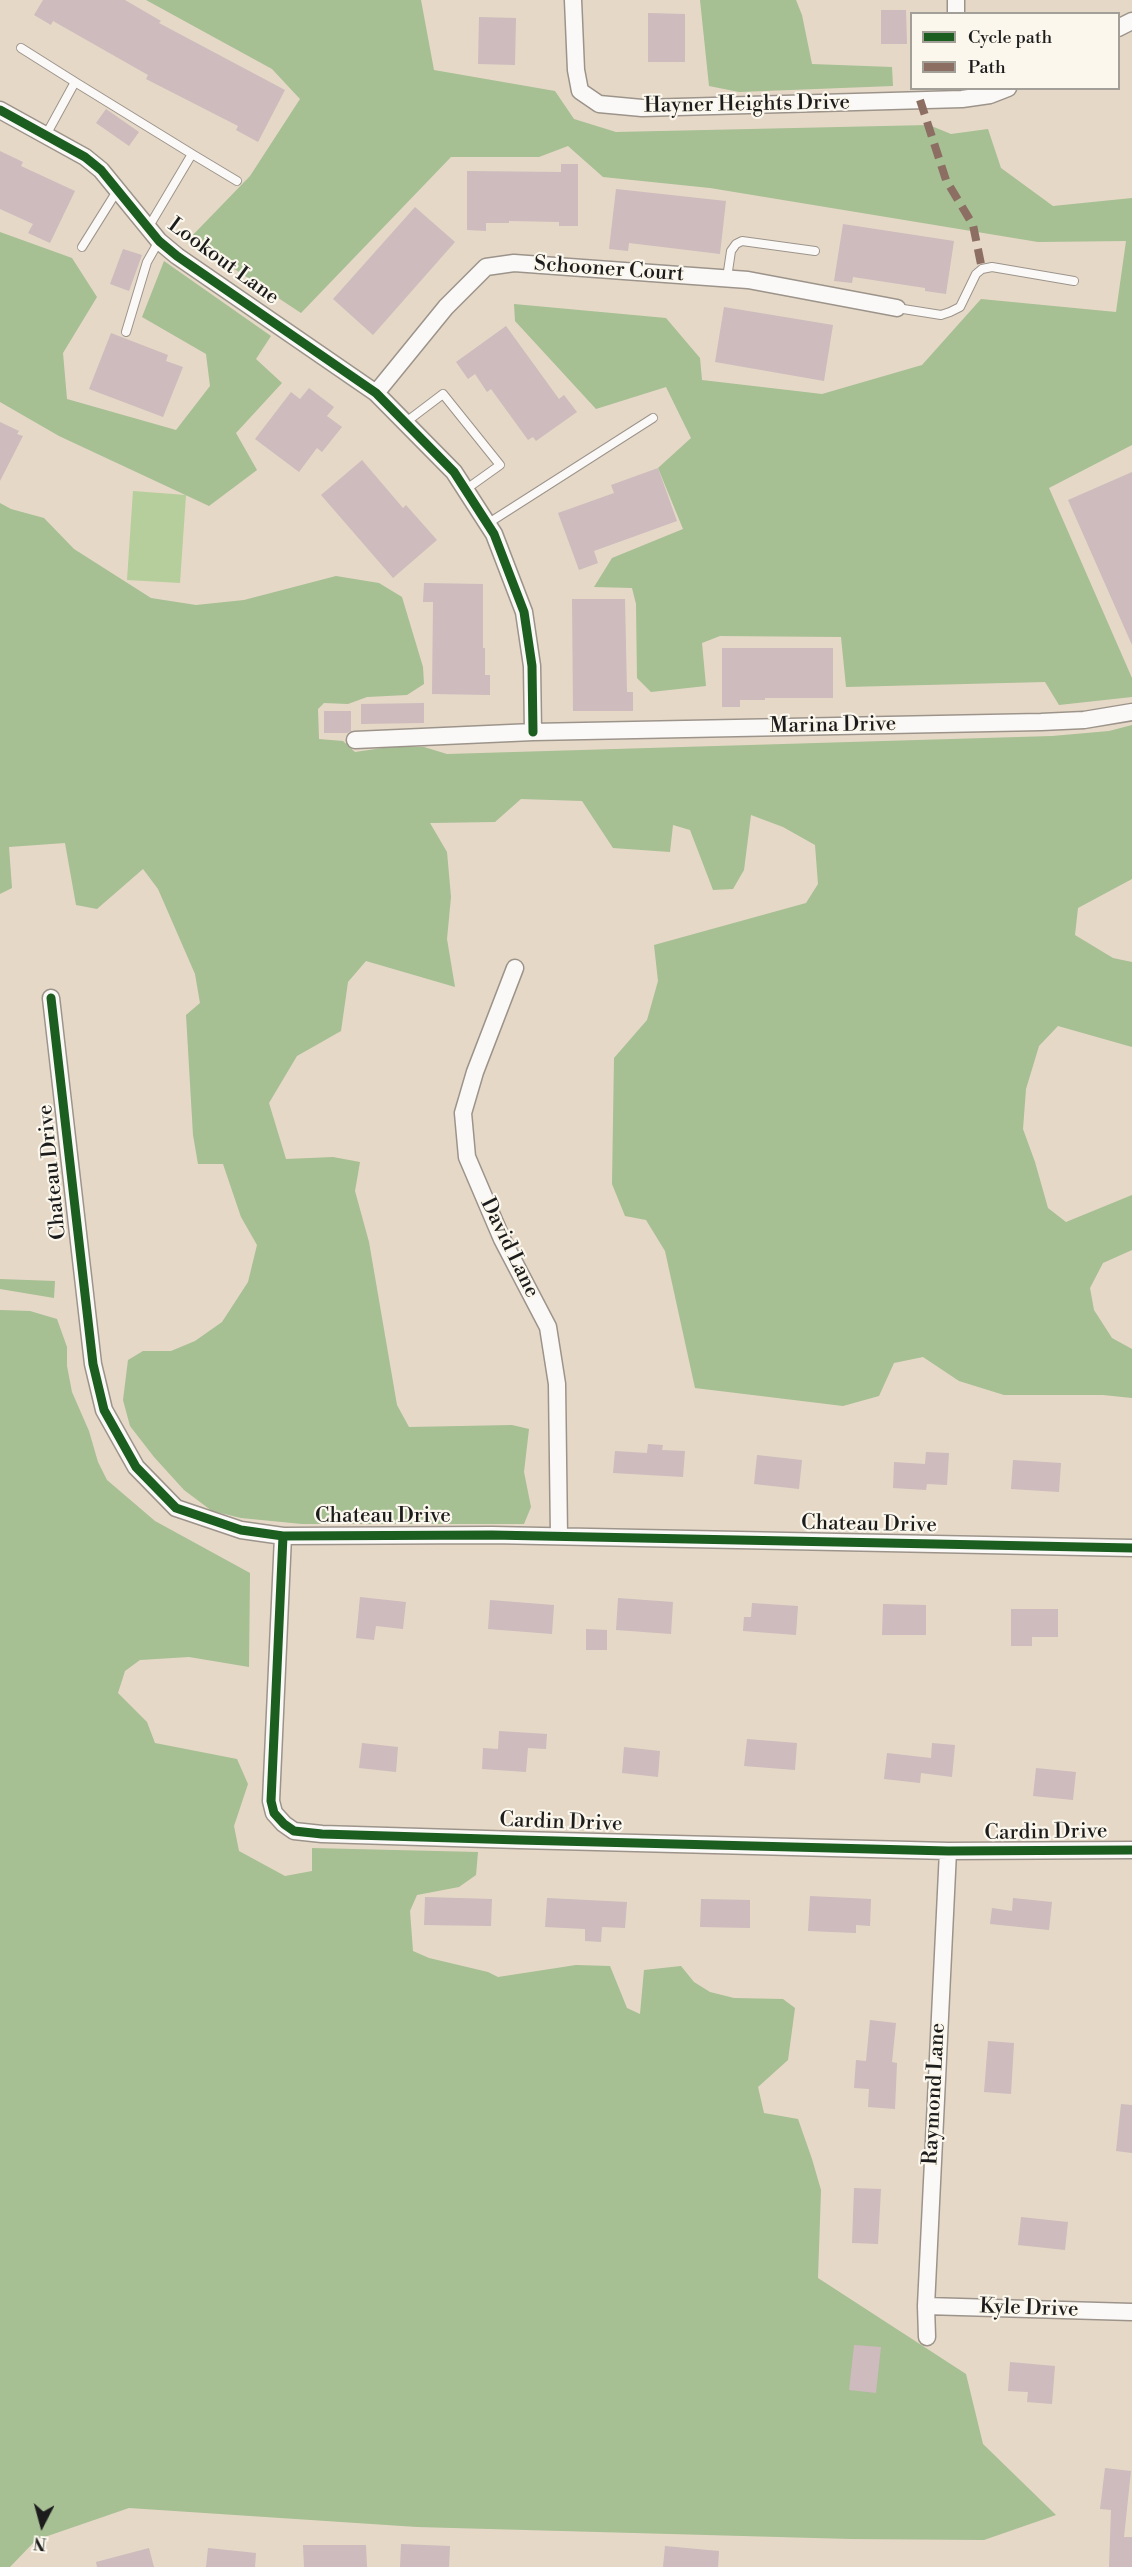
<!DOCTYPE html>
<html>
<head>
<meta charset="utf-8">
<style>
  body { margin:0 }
  #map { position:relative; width:1132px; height:2567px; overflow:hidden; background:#e5d8c7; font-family:"Libre Bodoni",serif }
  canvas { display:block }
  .legend { position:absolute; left:910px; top:12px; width:210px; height:78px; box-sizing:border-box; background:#fbf7ec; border:2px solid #a29f99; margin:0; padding:8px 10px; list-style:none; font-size:18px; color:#1c1c1c }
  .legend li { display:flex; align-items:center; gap:12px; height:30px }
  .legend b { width:30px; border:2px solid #a29f99 }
  .north { position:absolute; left:12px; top:2495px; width:60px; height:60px; -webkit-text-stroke:4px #fbf7ec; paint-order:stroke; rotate:186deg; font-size:16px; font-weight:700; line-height:24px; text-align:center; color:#1c1c1c }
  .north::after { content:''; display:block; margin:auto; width:21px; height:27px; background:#1c1c1c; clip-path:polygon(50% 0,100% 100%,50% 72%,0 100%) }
</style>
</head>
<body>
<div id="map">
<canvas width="1132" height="2567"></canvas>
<ul class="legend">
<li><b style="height:8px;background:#1b5e20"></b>Cycle path</li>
<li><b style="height:8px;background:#8d6e63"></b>Path</li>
</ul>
<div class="north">N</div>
</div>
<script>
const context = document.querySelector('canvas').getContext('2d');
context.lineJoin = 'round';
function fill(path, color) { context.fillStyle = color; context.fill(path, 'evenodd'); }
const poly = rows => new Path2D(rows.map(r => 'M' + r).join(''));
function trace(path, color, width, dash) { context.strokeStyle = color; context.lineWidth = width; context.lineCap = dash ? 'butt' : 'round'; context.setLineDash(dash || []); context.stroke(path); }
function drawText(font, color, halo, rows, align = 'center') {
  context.font = font + ' "Libre Bodoni",serif'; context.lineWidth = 4.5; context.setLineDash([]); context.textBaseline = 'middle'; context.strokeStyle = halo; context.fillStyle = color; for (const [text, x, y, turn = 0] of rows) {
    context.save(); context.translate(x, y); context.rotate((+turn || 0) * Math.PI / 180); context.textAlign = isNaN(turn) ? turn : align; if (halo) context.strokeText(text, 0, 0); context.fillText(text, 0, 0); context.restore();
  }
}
const green = poly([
  [133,491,186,495,180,583,127,580]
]);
const forest = poly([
  [146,0,421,0,434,70,555,91,574,119,616,132,929,125,951,134,988,129,1001,168,1053,206,1132,198,1132,445,1049,488,1132,678,1132,697,1059,705,1045,682,846,687,841,637,720,636,702,643,706,686,651,692,637,678,636,604,632,588,594,587,612,558,683,529,658,468,691,438,666,387,596,409,515,321,514,304,666,318,700,358,702,380,822,394,922,365,981,299,1116,312,1126,241,1038,242,710,188,603,177,568,146,539,157,451,157,301,313,189,239,250,176,300,99,272,69],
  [700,0,796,0,802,15,812,64,892,67,893,86,739,92,709,86],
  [0,232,72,258,97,297,63,353,67,399,176,430,210,386,206,354,142,317,164,261,271,336,256,359,282,383,236,433,257,470,209,506,59,436,0,402],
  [0,503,11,509,44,518,74,549,151,598,196,605,244,600,336,576,379,583,402,597,423,667,424,684,407,695,367,697,348,704,324,703,318,709,319,739,343,741,355,752,389,747,424,747,447,754,1052,736,1109,731,1132,725,1132,879,1078,908,1075,935,1113,958,1132,962,1132,1047,1058,1026,1039,1046,1026,1089,1023,1129,1035,1162,1048,1208,1066,1222,1132,1195,1132,1250,1103,1263,1090,1288,1094,1310,1112,1338,1132,1349,1132,1398,1103,1395,1004,1395,959,1381,923,1357,894,1363,879,1396,843,1406,695,1388,665,1251,646,1220,625,1216,612,1184,614,1058,647,1020,658,981,654,945,806,903,818,884,815,845,783,827,751,815,744,870,733,889,713,890,690,830,673,825,670,852,613,848,582,801,521,799,495,822,430,823,447,852,451,897,447,939,455,987,366,961,348,982,341,1031,297,1056,269,1103,286,1159,333,1157,360,1162,355,1191,369,1242,397,1405,409,1427,512,1425,529,1429,524,1472,531,1507,524,1524,302,1524,241,1518,212,1511,184,1490,154,1457,130,1426,123,1400,128,1360,143,1351,171,1351,195,1341,222,1322,248,1282,257,1245,241,1217,223,1164,198,1164,193,1135,186,1015,200,1003,195,974,158,889,143,869,97,909,76,905,65,843,9,847,12,888,0,894],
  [0,1279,55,1281,54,1298,0,1289],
  [0,1310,30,1311,57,1319,67,1347,67,1366,72,1392,89,1431,98,1462,107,1480,155,1521,250,1573,249,1667,189,1657,140,1660,125,1671,118,1693,147,1722,155,1743,237,1759,248,1784,234,1826,239,1851,285,1876,312,1871,312,1848,478,1852,476,1875,459,1887,417,1895,410,1911,413,1951,429,1958,488,1972,498,1977,576,1965,610,1966,627,2008,640,2014,644,1970,681,1966,694,1982,710,1992,734,1998,783,1999,795,2008,788,2060,758,2087,764,2113,798,2119,812,2159,821,2190,818,2278,966,2374,983,2444,1056,2515,984,2540,851,2539,417,2527,129,2508,36,2540,10,2567,0,2567]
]);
const building = poly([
  [43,0,125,0,161,21,159,23,285,90,258,142,236,130,238,126,146,79,148,75,53,21,51,25,34,15],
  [881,10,906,10,907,44,881,44],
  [648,13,685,14,685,62,648,62],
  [479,17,516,18,515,65,478,64],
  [106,109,139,132,129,146,96,123],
  [0,151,23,162,21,166,75,191,50,243,28,233,33,224,0,209],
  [561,164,578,164,578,226,559,226,559,222,509,221,509,223,486,223,486,231,467,230,467,171,561,172],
  [616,189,726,201,720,254,629,243,628,251,609,249],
  [415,207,455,242,373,335,333,299],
  [843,224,954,241,946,294,925,291,925,288,853,277,852,283,834,281],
  [123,249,142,255,129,291,110,284],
  [724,307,833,325,824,381,715,362],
  [506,326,559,399,564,395,577,412,536,441,533,437,528,440,491,389,487,392,475,374,468,379,456,362],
  [111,333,168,355,166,361,183,367,163,417,89,389],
  [309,388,334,407,327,416,342,427,322,452,317,448,299,472,255,439,291,392,300,399],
  [0,422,19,431,17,434,23,436,0,481],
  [362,460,403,508,406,505,437,540,393,578,321,495],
  [658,468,677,521,594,551,598,563,579,570,558,513,614,493,611,485],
  [1132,472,1132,645,1068,500],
  [424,583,483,584,483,648,485,648,485,675,490,675,490,695,432,694,433,602,423,602],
  [572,599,625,599,627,692,633,692,633,711,573,711],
  [722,648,833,648,833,698,765,698,765,700,740,700,740,707,722,707],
  [424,703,424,723,361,724,361,704],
  [324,711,351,711,351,731,347,733,324,733],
  [648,1444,663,1445,662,1450,685,1451,683,1477,613,1473,615,1451,647,1453],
  [926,1452,949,1453,947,1485,927,1484,926,1490,893,1488,894,1462,925,1464],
  [757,1455,802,1460,799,1489,754,1484],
  [1013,1460,1061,1463,1059,1492,1011,1489],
  [360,1597,406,1602,403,1629,376,1626,374,1640,356,1638],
  [618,1598,673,1602,671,1634,616,1630],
  [490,1600,554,1605,552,1634,488,1629],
  [752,1603,798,1606,796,1635,743,1631,744,1617,751,1617],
  [883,1604,926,1605,926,1635,882,1635],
  [1011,1609,1058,1609,1058,1637,1032,1637,1032,1646,1011,1646],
  [586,1629,607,1630,607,1650,586,1650],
  [499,1731,547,1734,546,1749,528,1748,526,1772,482,1769,483,1748,498,1749],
  [747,1739,797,1743,795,1770,744,1766],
  [362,1743,398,1747,396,1772,359,1768],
  [932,1743,955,1745,952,1777,921,1773,920,1783,884,1779,887,1753,931,1758],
  [624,1747,660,1751,658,1777,622,1773],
  [1036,1768,1076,1772,1073,1800,1033,1796],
  [810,1896,871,1899,870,1926,856,1925,856,1933,808,1931],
  [425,1897,492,1899,491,1926,424,1925],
  [547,1898,627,1902,625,1928,602,1927,601,1942,585,1941,585,1929,545,1927],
  [1013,1898,1052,1902,1049,1930,990,1924,992,1908,1012,1911],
  [701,1899,750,1900,750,1928,700,1927],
  [870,2020,896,2023,892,2062,897,2063,895,2109,868,2107,869,2089,854,2088,856,2060,866,2061],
  [988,2041,1014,2043,1011,2094,984,2092],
  [1121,2104,1132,2105,1132,2153,1116,2151],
  [854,2188,881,2189,878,2244,852,2243],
  [1021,2217,1068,2222,1065,2250,1018,2245],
  [854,2345,881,2347,876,2393,849,2390],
  [1010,2362,1055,2366,1052,2404,1027,2402,1028,2392,1008,2391],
  [1105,2468,1131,2471,1124,2537,1132,2537,1132,2567,1109,2567,1111,2510,1100,2509],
  [401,2544,450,2546,449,2567,400,2567],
  [303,2545,366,2545,367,2567,304,2567],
  [665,2546,719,2551,718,2567,663,2567],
  [149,2548,154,2567,97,2567,96,2562],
  [208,2548,256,2553,255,2567,206,2567]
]);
const lane = poly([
  [21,48,75,82],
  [46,135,75,82,192,154,148,228],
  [192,154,237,181],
  [82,247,117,191],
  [727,278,731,251,736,244,742,241,815,251],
  [897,308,941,315,950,312,960,307,976,274,982,269,992,267,1074,281],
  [126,332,147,262,159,241],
  [406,422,443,394,500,465,465,490],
  [487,524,653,418]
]);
const street = poly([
  [573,0,576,70,580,91,599,104,642,108,962,99,990,95,1008,88],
  [956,0,956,14],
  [1118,28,1132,21],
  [0,110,85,157,101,170,159,241,177,256,376,393,454,472,494,534,524,612,532,666,533,732],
  [376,393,446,307,486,267,514,263,748,280,897,308],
  [355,740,533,732,1041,722,1084,720,1132,712],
  [515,968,475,1072,463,1113,467,1157,502,1239,548,1327,557,1384,559,1536],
  [51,998,93,1364,104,1410,136,1467,176,1508,241,1530,283,1536,492,1535,1132,1548],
  [283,1536,271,1801,274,1813,284,1824,294,1831,322,1834,519,1840,948,1851,1132,1850],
  [926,2306,1132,2312],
  [927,2337,926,2306,948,1851]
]);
const quiet = poly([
  [920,100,946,180,973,225,982,269]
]);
const cycleway = poly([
  [0,110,85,157,101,170,159,241,177,256,376,393,454,472,494,534,524,612,532,666,533,732],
  [51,998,93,1364,104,1410,136,1467,176,1508,241,1530,283,1536,492,1535,1132,1548],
  [283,1536,271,1801,274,1813,284,1824,294,1831,322,1834,519,1840,948,1851,1132,1850]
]);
const streetNames = [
  ["Hayner Heights Drive",747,105,-1],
  ["Lookout Lane",223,262,36],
  ["Schooner Court",609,270,4],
  ["Marina Drive",833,726,-1],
  ["Chateau Drive",53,1172,-96],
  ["David Lane",509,1248,64],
  ["Chateau Drive",383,1517],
  ["Chateau Drive",869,1525,1],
  ["Cardin Drive",561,1823,2],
  ["Cardin Drive",1046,1833,-1],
  ["Raymond Lane",935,2094,-87],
  ["Kyle Drive",1029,2309,2]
];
fill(green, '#b6ce9b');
fill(forest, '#a6bf93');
fill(building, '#cdbbbd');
trace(lane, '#9c948b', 10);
trace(street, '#9c948b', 19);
trace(lane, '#fbf9f7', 8);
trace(street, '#fbf9f7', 16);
trace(quiet, '#8d6e63', 8, [15, 8]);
trace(cycleway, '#1b5e20', 9);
drawText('21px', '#1c1c1c', '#fbf7ec', streetNames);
</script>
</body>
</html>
